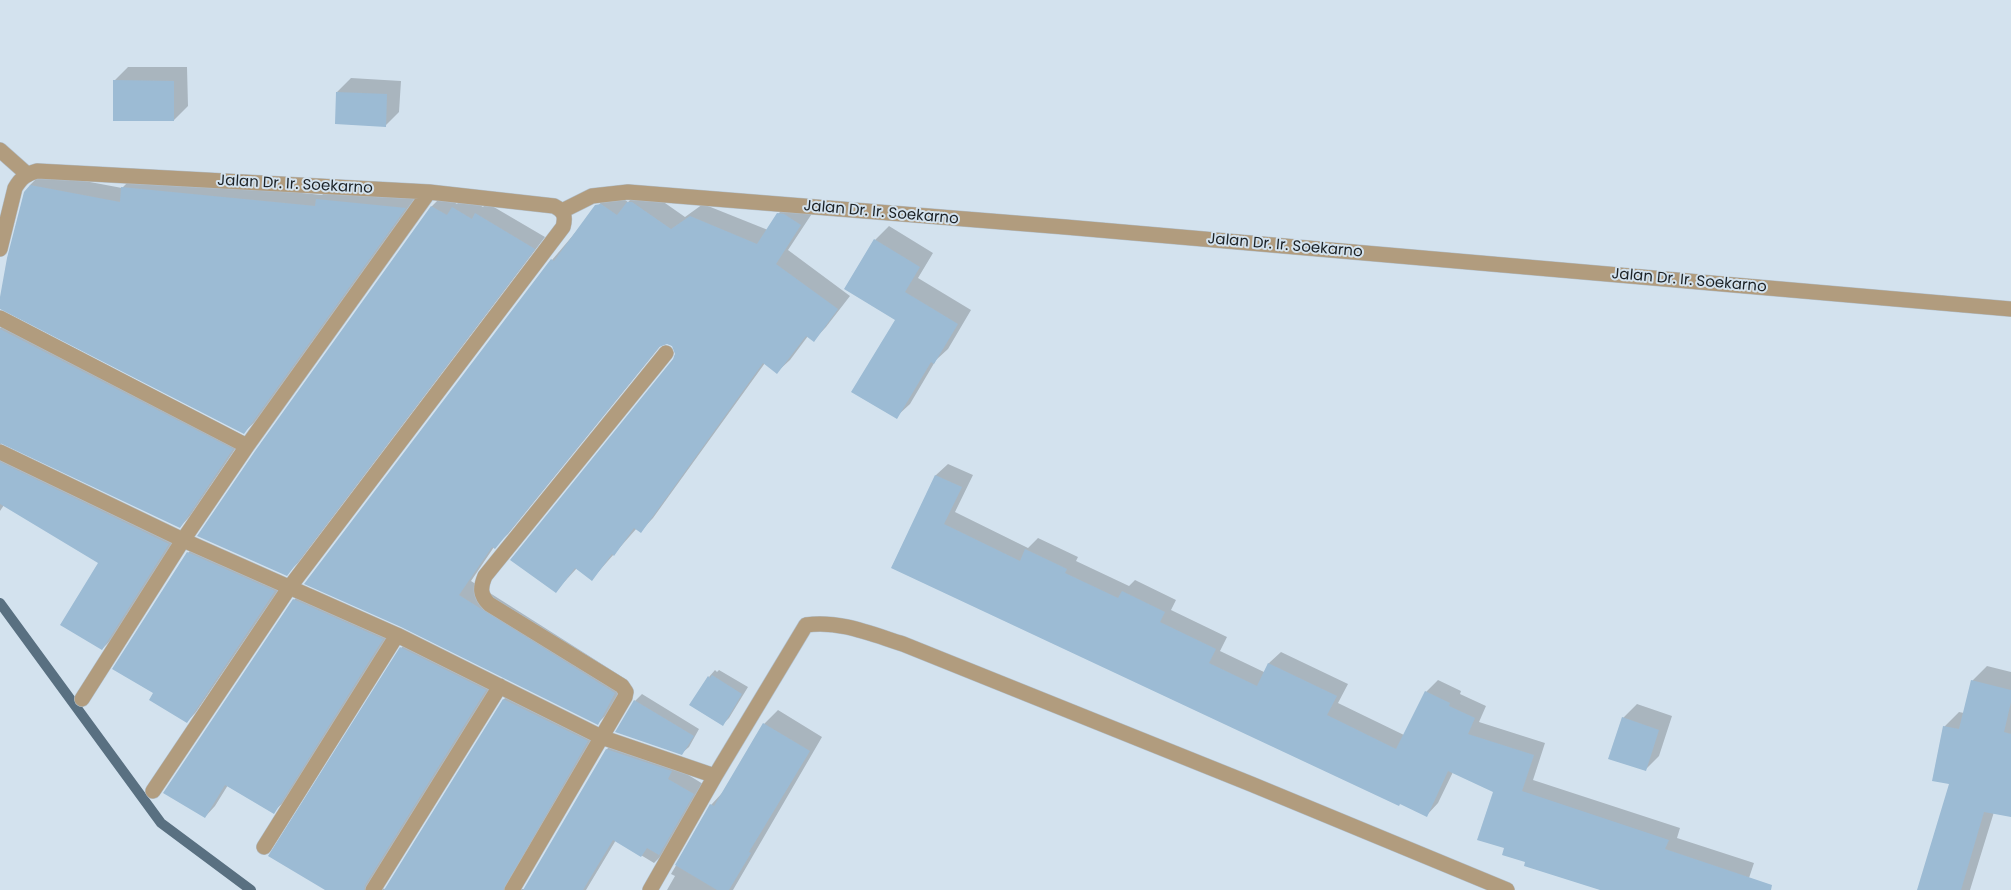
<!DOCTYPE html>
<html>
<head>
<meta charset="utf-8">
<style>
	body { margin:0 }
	canvas { display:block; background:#d3e2ee }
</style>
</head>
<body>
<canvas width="2011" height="890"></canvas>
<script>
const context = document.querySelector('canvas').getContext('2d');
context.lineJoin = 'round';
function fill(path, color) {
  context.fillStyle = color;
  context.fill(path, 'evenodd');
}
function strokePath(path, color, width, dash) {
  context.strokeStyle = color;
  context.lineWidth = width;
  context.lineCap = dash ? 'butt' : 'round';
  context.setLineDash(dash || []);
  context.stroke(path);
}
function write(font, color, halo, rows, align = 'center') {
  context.font = font + ' Poppins,sans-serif';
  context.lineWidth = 4;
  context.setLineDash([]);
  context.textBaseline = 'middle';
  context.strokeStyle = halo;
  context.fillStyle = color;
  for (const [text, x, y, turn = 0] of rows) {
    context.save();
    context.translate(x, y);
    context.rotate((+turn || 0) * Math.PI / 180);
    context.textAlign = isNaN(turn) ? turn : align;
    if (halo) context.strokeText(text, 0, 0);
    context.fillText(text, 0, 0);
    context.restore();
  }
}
fill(new Path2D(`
	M 128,67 L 187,67 L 188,106 L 174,120 L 114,81 Z
	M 351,78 L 401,81 L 399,112 L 385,126 L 337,92 Z
	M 42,173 L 122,188 L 134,176 L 322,195 L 329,188 L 416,197 L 256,421 L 244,432 L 0,308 L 30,185 Z
	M 641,189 L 645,189 L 685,217 L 703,204 L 768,230 L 778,214 L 791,201 L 813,212 L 788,250 L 850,296 L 826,327 L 814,340 L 808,336 L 790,360 L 777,372 L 765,363 L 653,518 L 641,531 L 637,528 L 592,579 L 577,568 L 556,591 L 674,359 L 676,349 L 667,342 L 662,344 L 508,534 L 494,547 L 471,581 L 627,680 L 610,711 L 598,723 L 402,625 L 552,260 L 609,193 L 614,192 L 628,202 Z
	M 443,195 L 457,204 L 464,196 L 483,207 L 487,203 L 545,237 L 298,563 L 286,574 L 256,452 L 432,206 Z
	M 889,226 L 933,253 L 918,278 L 971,310 L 948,349 L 936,360 L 910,404 L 896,417 L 896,319 L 875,240 Z
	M 10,318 L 242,439 L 190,516 L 180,527 L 0,442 L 0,328 Z
	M 0,442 L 6,450 L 179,533 L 112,639 L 102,649 L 100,562 L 4,505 L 0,511 Z
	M 948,464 L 973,475 L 955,512 L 1028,548 L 1038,538 L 1078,557 L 1076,561 L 1129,586 L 1135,580 L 1176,600 L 1171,610 L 1227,637 L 1220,651 L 1264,672 L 1269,663 L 1281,652 L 1348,684 L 1338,703 L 1404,735 L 1426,692 L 1438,680 L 1461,691 L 1460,694 L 1486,706 L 1479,722 L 1545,743 L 1533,780 L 1680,828 L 1677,838 L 1754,863 L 1745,890 L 1603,890 L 1526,862 L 1505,847 L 1494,791 L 1453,772 L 1438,803 L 1427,815 L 892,567 L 936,475 Z
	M 197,543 L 284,582 L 196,712 L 187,722 L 155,693 L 188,553 Z
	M 304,589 L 393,628 L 284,802 L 273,812 L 228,785 L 215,806 L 205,817 L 294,600 Z
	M 412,638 L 496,680 L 379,888 L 386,889 L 504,699 L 514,689 L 598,731 L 518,889 L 525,889 L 607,749 L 617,739 L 677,768 L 703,784 L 664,853 L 654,863 L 616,840 L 586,890 L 328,890 L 401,648 Z
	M 1987,666 L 2011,672 L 2011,816 L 1994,812 L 1970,890 L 1919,890 L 1951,783 L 1944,727 L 1959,712 L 1964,713 L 1972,681 Z
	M 715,670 L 717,672 L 719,670 L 748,687 L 729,718 L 723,724 L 709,677 Z
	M 642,694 L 699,729 L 689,747 L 682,753 L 635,701 Z
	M 1637,704 L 1672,716 L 1659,756 L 1645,770 L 1623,718 Z
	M 778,710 L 822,737 L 733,890 L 667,890 L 675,876 L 671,874 L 711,805 L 723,792 L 764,724 Z`), '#0003');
strokePath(new Path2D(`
	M 0,603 L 161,823 L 251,890`), '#597081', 10);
fill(new Path2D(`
	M 113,80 L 174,81 L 174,121 L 113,121 Z
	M 336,92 L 387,94 L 386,127 L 335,124 Z
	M 30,185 L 120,202 L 121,187 L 315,206 L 316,199 L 406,208 L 244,434 L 0,309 L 0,297 L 7,258 L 24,192 Z
	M 627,202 L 632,202 L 671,229 L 690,216 L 757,244 L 777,213 L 784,214 L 801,225 L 776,264 L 838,309 L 814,342 L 806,336 L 777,374 L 763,363 L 641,533 L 634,528 L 614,556 L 612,554 L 592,581 L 575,568 L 556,593 L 510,560 L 673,359 L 675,354 L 672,346 L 667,344 L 659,347 L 495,549 L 492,547 L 459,595 L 615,693 L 598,725 L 401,627 L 304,584 L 551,259 L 554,261 L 595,205 L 601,204 L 617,215 Z
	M 431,206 L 447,215 L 452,207 L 472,219 L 475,213 L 535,249 L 287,576 L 197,536 L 255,451 Z
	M 874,239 L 920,267 L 905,292 L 958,324 L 934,364 L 931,362 L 897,419 L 851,392 L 895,320 L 844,289 Z
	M 0,329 L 233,449 L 180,528 L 0,443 Z
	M 0,462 L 169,544 L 102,650 L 60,625 L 98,563 L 0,504 Z
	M 935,475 L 962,487 L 944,524 L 1020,561 L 1025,549 L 1067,569 L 1065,573 L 1118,598 L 1122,591 L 1165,612 L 1160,622 L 1216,649 L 1209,663 L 1257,686 L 1268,663 L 1337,696 L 1327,715 L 1396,749 L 1425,691 L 1450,703 L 1449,706 L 1475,718 L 1468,734 L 1534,755 L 1522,791 L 1669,840 L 1665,849 L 1772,885 L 1771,890 L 1600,890 L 1524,866 L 1525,862 L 1502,855 L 1504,848 L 1477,840 L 1493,792 L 1448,771 L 1427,817 L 1400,804 L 1399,806 L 891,568 Z
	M 187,552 L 275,591 L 187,723 L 149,700 L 153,693 L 112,669 Z
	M 293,599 L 383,639 L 274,814 L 225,785 L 205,818 L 163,793 Z
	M 400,647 L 486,690 L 365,885 L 364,890 L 325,890 L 268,856 Z
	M 712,675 L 742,694 L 723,726 L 689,705 L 708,676 L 710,678 Z
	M 1971,680 L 2011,690 L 2011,702 L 2004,732 L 2011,734 L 2011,817 L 1984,812 L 1961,890 L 1917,890 L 1949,784 L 1932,781 L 1943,726 L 1959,729 Z
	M 503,699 L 588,741 L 503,890 L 384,890 Z
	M 634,700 L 694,736 L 682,755 L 615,732 Z
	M 1622,717 L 1659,730 L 1646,771 L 1608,759 Z
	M 763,723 L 810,751 L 749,852 L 751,853 L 729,890 L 717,890 L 675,865 L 710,804 L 714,806 Z
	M 606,749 L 672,771 L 668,779 L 694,794 L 659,855 L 647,848 L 641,857 L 613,840 L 583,890 L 523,890 Z`), '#9cbbd4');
const minor = new Path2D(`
	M 0,150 L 27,174
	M 562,211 L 592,196 L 628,192 L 1065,227 L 2011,309
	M 0,249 L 15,188 C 21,178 26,174 37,171 L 429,192 L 554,206 C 564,211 566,216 563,227 L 289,588 L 153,791
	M 0,318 L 247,446
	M 0,452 L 183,540 L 397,635 L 601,737 L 715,776
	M 82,699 L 183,540 L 247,446 L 429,192
	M 264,847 L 397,635
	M 373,890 L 500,686
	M 512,890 L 625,697 L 626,692 L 622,686 L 489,604 C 480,595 480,588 485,576 L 666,353
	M 650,890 L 715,776 L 806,625 C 839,620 871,634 903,644 L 1251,784 L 1507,890`);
strokePath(minor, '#b2bfca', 16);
strokePath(minor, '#b19c7e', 15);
write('15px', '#1b2125', '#d3e2ee', [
	["Jalan Dr. Ir. Soekarno",295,185,3],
	["Jalan Dr. Ir. Soekarno",881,213,5],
	["Jalan Dr. Ir. Soekarno",1285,246,5],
	["Jalan Dr. Ir. Soekarno",1689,281,5]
]);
</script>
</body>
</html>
